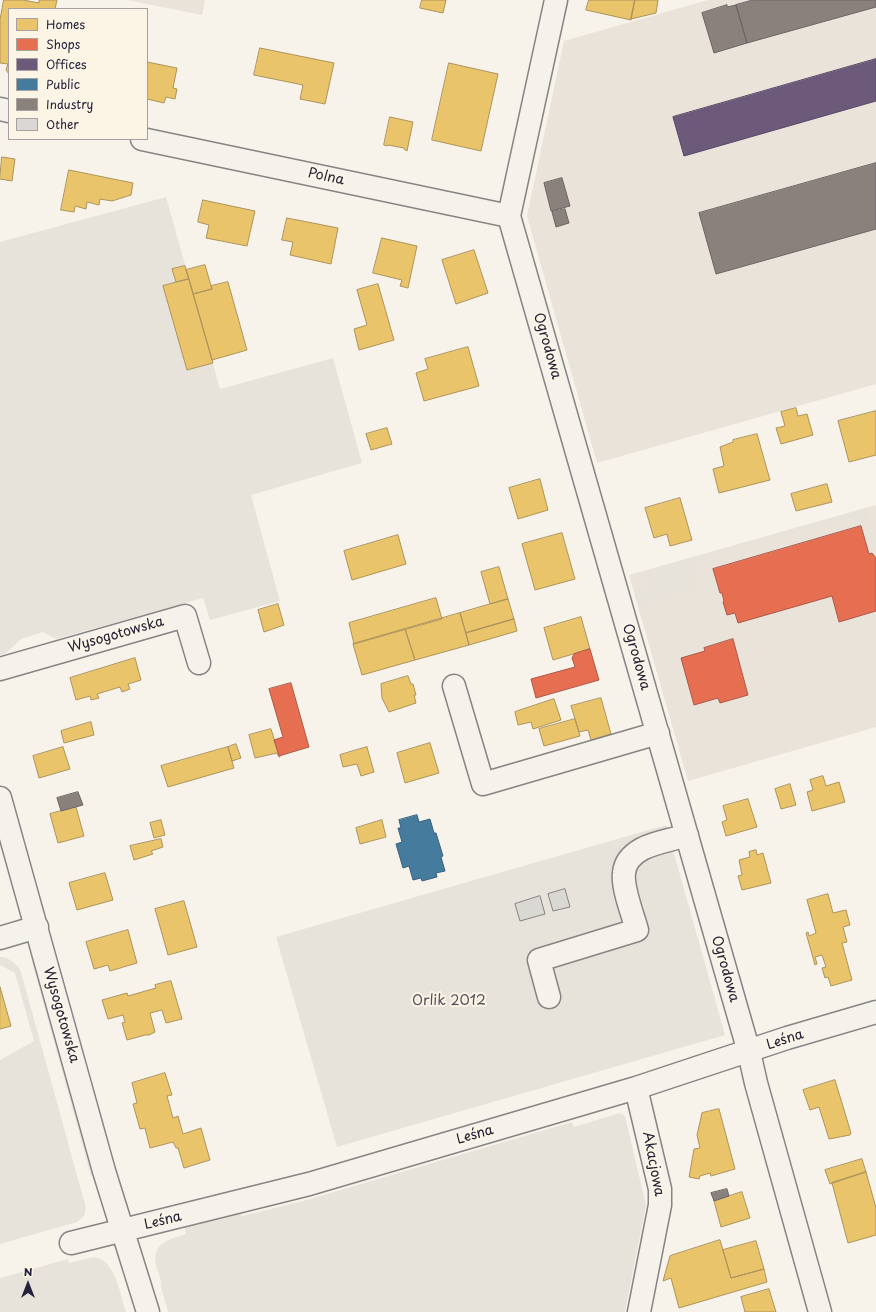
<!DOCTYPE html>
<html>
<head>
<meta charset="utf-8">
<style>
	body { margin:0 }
	#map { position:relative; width:876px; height:1312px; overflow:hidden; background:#f7f3ea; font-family:"Playpen Sans",sans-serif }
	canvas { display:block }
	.legend { position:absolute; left:8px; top:8px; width:140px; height:132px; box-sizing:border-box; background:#fcf5e5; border:1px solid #a5a1a1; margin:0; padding:5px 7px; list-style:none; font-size:12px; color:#22223b }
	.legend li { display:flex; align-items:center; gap:8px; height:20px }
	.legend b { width:20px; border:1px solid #a5a1a1 }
	.north { position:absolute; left:8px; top:1264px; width:40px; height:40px; -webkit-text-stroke:3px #fcf5e5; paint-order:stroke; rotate:0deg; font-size:11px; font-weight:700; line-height:16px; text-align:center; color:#22223b }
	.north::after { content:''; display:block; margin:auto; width:14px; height:18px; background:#22223b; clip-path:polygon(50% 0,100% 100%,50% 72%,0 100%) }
</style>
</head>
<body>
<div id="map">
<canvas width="876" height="1312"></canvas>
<ul class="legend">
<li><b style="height:11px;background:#e9c46a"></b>Homes</li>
<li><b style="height:11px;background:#e76f51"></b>Shops</li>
<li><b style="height:11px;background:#6d597a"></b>Offices</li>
<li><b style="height:11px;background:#457b9d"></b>Public</li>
<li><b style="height:11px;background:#8a817c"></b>Industry</li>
<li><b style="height:11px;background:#dad8d2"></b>Other</li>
</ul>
<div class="north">N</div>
</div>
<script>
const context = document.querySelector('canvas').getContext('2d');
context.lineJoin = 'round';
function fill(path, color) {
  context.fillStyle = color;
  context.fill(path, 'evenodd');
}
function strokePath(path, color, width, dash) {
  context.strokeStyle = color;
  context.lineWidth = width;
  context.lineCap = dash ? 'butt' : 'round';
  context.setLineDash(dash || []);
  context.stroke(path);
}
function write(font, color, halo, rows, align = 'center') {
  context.font = font + ' "Playpen Sans",sans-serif';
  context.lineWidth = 4;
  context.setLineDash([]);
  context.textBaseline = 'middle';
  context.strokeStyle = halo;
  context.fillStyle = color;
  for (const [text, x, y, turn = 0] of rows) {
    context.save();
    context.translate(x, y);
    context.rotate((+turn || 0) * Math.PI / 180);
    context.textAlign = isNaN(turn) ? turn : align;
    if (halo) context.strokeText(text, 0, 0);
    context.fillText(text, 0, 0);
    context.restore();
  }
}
fill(new Path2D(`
	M 127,0 L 205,0 L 202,15 Z
	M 708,0 L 876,0 L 876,384 L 597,463 L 527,216 L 564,41 Z
	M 876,505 L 876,727 L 688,781 L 629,575 Z`), '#e9e3d9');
fill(new Path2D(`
	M 166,197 L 220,389 L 333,358 L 362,463 L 251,495 L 280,601 L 210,620 L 203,598 L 56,639 L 43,632 L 21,639 L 6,653 L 0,655 L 0,242 Z
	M 866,508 L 870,519 L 855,523 L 852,517 L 780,538 L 779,535 L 704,558 C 693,565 694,577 693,589 L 645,603 L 641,618 L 635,595 L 641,590 L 650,587 L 646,571 Z
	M 666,825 L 725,1035 L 337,1147 L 276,937 Z
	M 0,957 C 10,957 17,964 21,972 L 86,1208 L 84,1216 L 77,1222 L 0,1244 L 0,1060 L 34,1041 L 15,973 L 0,965 Z
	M 31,958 L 35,963 L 94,1175 L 91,1176 Z
	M 620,1113 L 625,1116 L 646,1205 L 625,1312 L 168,1312 L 161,1287 C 162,1281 159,1275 157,1269 C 150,1244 166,1240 186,1234 L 184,1225 L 240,1212 L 242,1216 L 303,1201 L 572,1122 L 574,1127 Z
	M 94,1257 C 116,1260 120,1295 126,1312 L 0,1312 L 0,1278 L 68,1259 L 69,1263 Z`), '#e8e3da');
const homes = new Path2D(`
	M 4,0 L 23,0 L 39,3 L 39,0 L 57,0 L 55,9 L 9,9 L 9,74 L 6,70 L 8,64 L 0,63 L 0,20 Z
	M 422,0 L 446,0 L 443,13 L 420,8 Z
	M 589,0 L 635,0 L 631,20 L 586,10 Z
	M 635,0 L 658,0 L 656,13 L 631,19 Z
	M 260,48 L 334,63 L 325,104 L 300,99 L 303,85 L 254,75 Z
	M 147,62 L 177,68 L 173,88 L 177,89 L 175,99 L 166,97 L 164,103 L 147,99 Z
	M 449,63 L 498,74 L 481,151 L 432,140 Z
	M 390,117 L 413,122 L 407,151 L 404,149 L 404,148 L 388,145 L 387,146 L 384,145 Z
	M 2,157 L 15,159 L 12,181 L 0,179 Z
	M 69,170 L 133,183 L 131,195 L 112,201 L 100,199 L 99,205 L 87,202 L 86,209 L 75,206 L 74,212 L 61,210 Z
	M 203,200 L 255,211 L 247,246 L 206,238 L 209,225 L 198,222 Z
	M 287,218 L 338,228 L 331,264 L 290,255 L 293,242 L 282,240 Z
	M 382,238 L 417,246 L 408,288 L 400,286 L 402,280 L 373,273 Z
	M 474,250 L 488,293 L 456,304 L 442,260 Z
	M 205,265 L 212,289 L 193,294 L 186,270 Z
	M 185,266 L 189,279 L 176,282 L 172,269 Z
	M 189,279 L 213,363 L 187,370 L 163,286 Z
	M 228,282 L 247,350 L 212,360 L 193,294 L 212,289 L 211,286 Z
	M 378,284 L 394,340 L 359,350 L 354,329 L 367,325 L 357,290 Z
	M 468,347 L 479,386 L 424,401 L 416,373 L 428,369 L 425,359 Z
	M 796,408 L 798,416 L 807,414 L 813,435 L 781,444 L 776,428 L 785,426 L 781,412 Z
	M 876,411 L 876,455 L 849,462 L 838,421 Z
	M 387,428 L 392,444 L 371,450 L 366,434 Z
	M 757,434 L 770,480 L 719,493 L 713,469 L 724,466 L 720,447 L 733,442 L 733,440 Z
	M 540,479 L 548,510 L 518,519 L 509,488 Z
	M 827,484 L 832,502 L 796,511 L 791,494 Z
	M 680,498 L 692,540 L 670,546 L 667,534 L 654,538 L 645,508 Z
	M 562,533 L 575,579 L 535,590 L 522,544 Z
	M 398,535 L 406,564 L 352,580 L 344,551 Z
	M 499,567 L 508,599 L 490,604 L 481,572 Z
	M 436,598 L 442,619 L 354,644 L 349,623 Z
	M 508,599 L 514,619 L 466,633 L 460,613 Z
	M 278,604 L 284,625 L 264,632 L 258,610 Z
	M 460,613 L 469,645 L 415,660 L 405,629 Z
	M 581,617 L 590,649 L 553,660 L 544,628 Z
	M 514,619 L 517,631 L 469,645 L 466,633 Z
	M 405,629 L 415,660 L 362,675 L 353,644 Z
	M 135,658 L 141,680 L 128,684 L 130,689 L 122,692 L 120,687 L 97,694 L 99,698 L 91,700 L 90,696 L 76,700 L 70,678 Z
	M 408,676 L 411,684 L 413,684 L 416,695 L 414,695 L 416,703 L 389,712 L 382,698 L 381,684 Z
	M 601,698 L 611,734 L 591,740 L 588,730 L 579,732 L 571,706 Z
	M 554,699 L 561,720 L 533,729 L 531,722 L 518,725 L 515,712 Z
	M 575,719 L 580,736 L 544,746 L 539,729 Z
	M 91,722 L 94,735 L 64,743 L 61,731 Z
	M 271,729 L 280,757 L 279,757 L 277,753 L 255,758 L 249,735 Z
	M 430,743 L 439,773 L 405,783 L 397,753 Z
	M 236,744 L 241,758 L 232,761 L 228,747 Z
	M 63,747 L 70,769 L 39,778 L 33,756 Z
	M 228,747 L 234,768 L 168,787 L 161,766 Z
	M 367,747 L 374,772 L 361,776 L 357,764 L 343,767 L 340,755 Z
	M 823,776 L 826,786 L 839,782 L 845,802 L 812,811 L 807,792 L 813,790 L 810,780 Z
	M 790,784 L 796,805 L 781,809 L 775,789 Z
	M 748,799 L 757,827 L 726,836 L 722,822 L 727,820 L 723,806 Z
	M 76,807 L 84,836 L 58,843 L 50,814 Z
	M 161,820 L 165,835 L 154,838 L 150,823 Z
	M 382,820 L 386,837 L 360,844 L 356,828 Z
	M 161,839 L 163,847 L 151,851 L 153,854 L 134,860 L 130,846 Z
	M 756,850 L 757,855 L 763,853 L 771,883 L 742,890 L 738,876 L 742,875 L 739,860 L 750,857 L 749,852 Z
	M 105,873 L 113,900 L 77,910 L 69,883 Z
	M 828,894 L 833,913 L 846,910 L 850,925 L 843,927 L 847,942 L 842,943 L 852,980 L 831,986 L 828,977 L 825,978 L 822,968 L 826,967 L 822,955 L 815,957 L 817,964 L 815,965 L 806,933 L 808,932 L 809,936 L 816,933 L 807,900 Z
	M 184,901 L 197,947 L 168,955 L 155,909 Z
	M 128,930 L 137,963 L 110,971 L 108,965 L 94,969 L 86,942 Z
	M 171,981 L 182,1019 L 166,1023 L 162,1010 L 150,1013 L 155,1032 L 149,1035 L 145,1035 L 127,1040 L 122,1023 L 125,1022 L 123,1015 L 108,1019 L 102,1000 L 127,993 L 128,996 L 156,988 L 155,985 Z
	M 0,987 L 11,1026 L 0,1029 Z
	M 165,1073 L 172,1095 L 167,1096 L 173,1118 L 178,1116 L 183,1134 L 201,1128 L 210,1160 L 184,1168 L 178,1148 L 176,1148 L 173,1142 L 150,1148 L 145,1128 L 140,1129 L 133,1104 L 137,1103 L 132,1083 Z
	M 835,1080 L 851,1133 L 850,1135 L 829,1139 L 819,1107 L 810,1110 L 803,1090 Z
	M 719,1109 L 735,1169 L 711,1176 L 710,1173 L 700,1176 L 699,1179 L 689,1177 L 694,1149 L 700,1148 L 697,1135 L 702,1113 Z
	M 862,1159 L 866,1172 L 830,1184 L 825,1170 Z
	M 866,1172 L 876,1208 L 876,1235 L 848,1243 L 832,1183 Z
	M 742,1192 L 750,1218 L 721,1227 L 714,1201 Z
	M 720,1240 L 731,1278 L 764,1269 L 767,1282 L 679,1308 L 671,1278 L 663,1281 L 670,1256 Z
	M 756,1241 L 764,1269 L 731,1278 L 723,1250 Z
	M 769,1289 L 776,1312 L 745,1312 L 741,1297 Z`);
fill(homes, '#e9c46a');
strokePath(homes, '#ad935c', 1);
const shops = new Path2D(`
	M 861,526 L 869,554 L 872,553 L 876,558 L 876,611 L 839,622 L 832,596 L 738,623 L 735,613 L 727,615 L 723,602 L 724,601 L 722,593 L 720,593 L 713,569 Z
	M 733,639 L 748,695 L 720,703 L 718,698 L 694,705 L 681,658 L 705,651 L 704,648 Z
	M 590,649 L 599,680 L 536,698 L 531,679 L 575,667 L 572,658 L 574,654 Z
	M 291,683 L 309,747 L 279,756 L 274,740 L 283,737 L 269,689 Z`);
fill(shops, '#e76f51');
strokePath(shops, '#ac584a', 1);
const offices = new Path2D(`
	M 876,59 L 876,101 L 684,156 L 673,117 Z`);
fill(offices, '#6d597a');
strokePath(offices, '#564867', 1);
const public = new Path2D(`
	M 417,815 L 419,822 L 430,819 L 434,833 L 436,833 L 443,856 L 441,857 L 445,871 L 436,873 L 437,877 L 422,881 L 421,878 L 413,880 L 409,866 L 403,868 L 396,844 L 402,842 L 398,828 L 401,828 L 399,820 Z`);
fill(public, '#457b9d');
strokePath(public, '#3a6080', 1);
const industry = new Path2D(`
	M 753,0 L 876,0 L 876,7 L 747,43 L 736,5 Z
	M 727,5 L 727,7 L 736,5 L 747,43 L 714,53 L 702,13 Z
	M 876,163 L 876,229 L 716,274 L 699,213 Z
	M 562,178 L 570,206 L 551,211 L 544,183 Z
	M 565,209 L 569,223 L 556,227 L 552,212 Z
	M 78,792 L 83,805 L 61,811 L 57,798 Z
	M 727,1189 L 729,1196 L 714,1201 L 711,1193 Z`);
fill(industry, '#8a817c');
strokePath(industry, '#6b6468', 1);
const building = new Path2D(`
	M 565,889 L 570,907 L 553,911 L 548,894 Z
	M 540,896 L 545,914 L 520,921 L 515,904 Z`);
fill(building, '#dad8d2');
strokePath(building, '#868485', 1);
const minor = new Path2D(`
	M 556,0 L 509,216 L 749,1052 L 756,1083 L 820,1312
	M 0,109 L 9,111
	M 142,139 L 509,216
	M 0,669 L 185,616 L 199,663
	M 454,686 L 483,784 L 658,733
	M 0,798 L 104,1171 L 148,1312
	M 0,938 L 37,927
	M 549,997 L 539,960 L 637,930 C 633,915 622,888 624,873 C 625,862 633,854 642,849 C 656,842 672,840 687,835
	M 636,1088 L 660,1189 L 660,1205 L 639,1312
	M 71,1243 L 309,1184 L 636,1088 L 787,1038 L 876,1012`);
strokePath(minor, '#868485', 25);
strokePath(minor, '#f5f2ec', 22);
write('14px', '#22223b', '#fcf5e5', [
	["Polna",326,177,12],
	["Ogrodowa",547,346,74],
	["Wysogotowska",116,635,-16],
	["Ogrodowa",636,657,74],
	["Ogrodowa",725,969,74],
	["Wysogotowska",61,1015,74],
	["Leśna",785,1040,-18],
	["Leśna",475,1135,-16],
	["Akacjowa",653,1164,79],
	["Leśna",163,1221,-14]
]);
write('14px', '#504f5f', '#fcf5e5', [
	["Orlik 2012",449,1001]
]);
</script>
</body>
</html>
